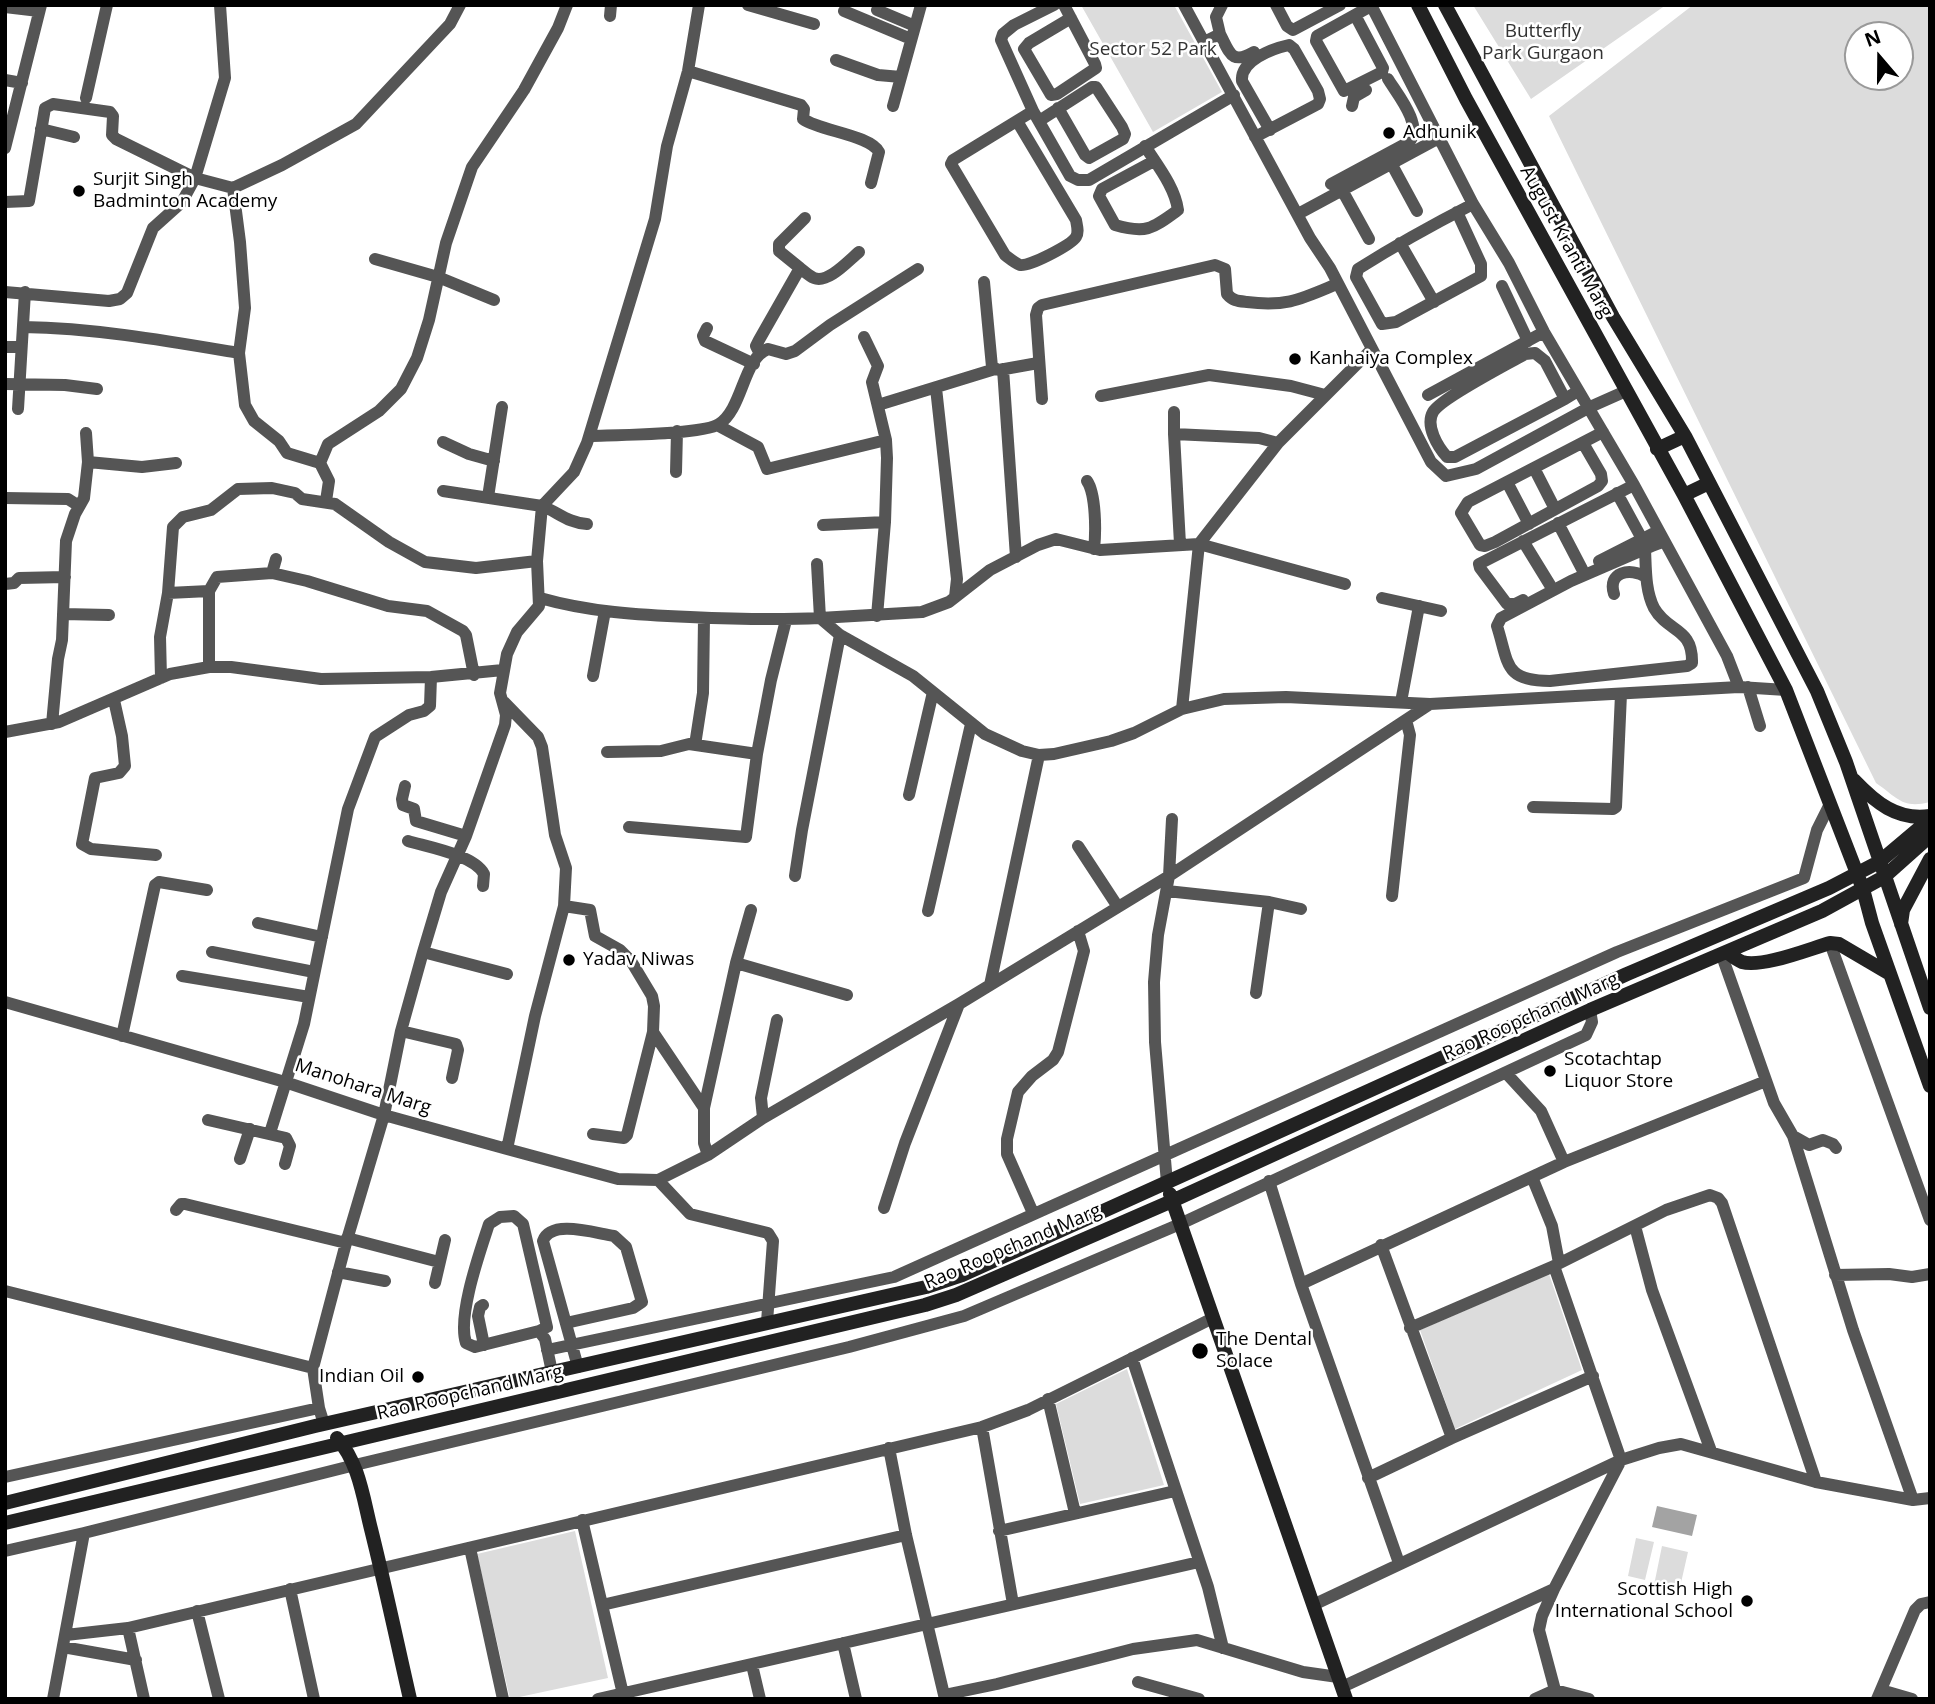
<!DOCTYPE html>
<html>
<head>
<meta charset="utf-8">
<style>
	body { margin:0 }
	#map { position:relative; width:1935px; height:1704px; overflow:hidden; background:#fff; font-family:"Open Sans",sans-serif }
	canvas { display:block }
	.frame { position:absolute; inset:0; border:7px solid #000; pointer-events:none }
	.north { position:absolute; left:1844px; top:21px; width:70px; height:70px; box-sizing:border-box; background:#fff; border:2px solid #999; border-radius:50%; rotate:340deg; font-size:19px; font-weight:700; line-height:28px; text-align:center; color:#000 }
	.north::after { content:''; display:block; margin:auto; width:24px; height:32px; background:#000; clip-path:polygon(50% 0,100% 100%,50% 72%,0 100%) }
</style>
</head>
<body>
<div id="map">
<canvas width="1935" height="1704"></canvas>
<div class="frame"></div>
<div class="north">N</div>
</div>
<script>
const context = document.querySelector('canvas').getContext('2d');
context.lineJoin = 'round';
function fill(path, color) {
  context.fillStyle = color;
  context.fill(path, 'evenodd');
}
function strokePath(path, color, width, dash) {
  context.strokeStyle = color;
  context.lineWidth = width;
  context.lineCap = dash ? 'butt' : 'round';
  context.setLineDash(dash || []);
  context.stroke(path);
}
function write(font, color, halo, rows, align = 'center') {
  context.font = font + ' "Open Sans",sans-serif';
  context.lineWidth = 5;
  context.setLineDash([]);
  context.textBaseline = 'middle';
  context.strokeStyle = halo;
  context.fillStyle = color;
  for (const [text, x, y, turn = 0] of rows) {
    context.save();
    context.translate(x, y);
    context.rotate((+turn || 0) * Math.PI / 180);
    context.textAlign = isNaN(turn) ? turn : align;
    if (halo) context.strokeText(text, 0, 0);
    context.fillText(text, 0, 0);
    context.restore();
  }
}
fill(new Path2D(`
	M 1081,5 L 1174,5 L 1222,92 L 1153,132 Z
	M 1473,5 L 1666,5 L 1531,99 Z
	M 1693,5 L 1930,5 L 1930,802 C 1902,809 1898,798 1876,783 L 1549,116 ZM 1858,35 L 1900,35 L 1900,77 L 1858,77 Z
	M 1549,1274 L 1582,1370 L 1455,1429 L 1420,1330 Z
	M 1127,1369 L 1164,1485 L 1080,1504 L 1056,1404 Z
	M 575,1531 L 608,1678 L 510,1699 L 477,1554 Z
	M 1636,1538 L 1654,1542 L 1645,1580 L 1628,1576 Z
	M 1662,1546 L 1688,1552 L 1678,1596 L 1653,1590 Z`), '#dcdcdc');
fill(new Path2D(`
	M 1657,1506 L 1697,1515 L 1692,1536 L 1652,1527 Z`), '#a3a3a3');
strokePath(new Path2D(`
	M 748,5 L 814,24
	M 1054,5 L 1014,25 L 1003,34 L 1001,40 L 1033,111 L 1070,176 L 1078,180 L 1089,180 L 1234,95
	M 1064,5 L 1095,64 L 1096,68 L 1057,94 L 1051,95 L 1024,49 L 1029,43 L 1071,18
	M 1184,5 L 1310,238 L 1330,268 L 1431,462 L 1446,476 L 1476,469 L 1590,407 L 1626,391
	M 1276,5 L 1287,26 L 1293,30 L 1340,5
	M 1371,5 L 1473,204 L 1509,263 L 1544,332 L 1634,485 L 1727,656 L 1739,687
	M 5,7 L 39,11
	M 877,10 L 915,26
	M 844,11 L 911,39
	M 1355,15 L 1383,68 L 1382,72 L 1344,91 L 1316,41 L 1317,36 L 1371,6
	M 610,16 L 611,5
	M 1220,34 L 1216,17 L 1222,5
	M 1204,42 L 1220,34 C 1230,53 1231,65 1254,52
	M 836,60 L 878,75 L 901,77
	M 688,71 L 801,105 L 804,109 L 803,119 C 820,131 870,135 879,152 L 871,183
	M 5,80 L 22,83
	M 86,98 L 107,5
	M 893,106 L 921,5
	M 1352,106 L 1354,97 L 1366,90
	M 1017,121 L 1076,220 C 1077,226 1079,232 1076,237 C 1071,245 1029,267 1020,265 C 1015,263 1009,258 1005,255 L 951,164 L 953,160 L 1033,111
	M 1039,121 L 1092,87 L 1096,87 L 1122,127 L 1125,134 L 1123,139 L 1089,158 L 1085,155 L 1058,108
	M 41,129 L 74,137
	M 1255,137 L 1318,104 L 1320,99 L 1318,91 L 1294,49 L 1289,45 C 1271,49 1240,61 1242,81 L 1270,130
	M 1145,146 C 1157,165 1175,187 1178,210 C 1152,229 1146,234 1115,225 L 1099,196 L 1102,189 L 1154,161
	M 5,148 L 41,5
	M 1391,163 L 1417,211
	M 1331,184 L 1409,142 C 1424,126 1397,94 1388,79
	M 233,188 L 240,242 L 245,308 L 239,353 L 245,405 L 254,421 L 279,441 L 287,453 L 320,463
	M 1342,190 L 1369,239
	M 5,202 L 29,201 L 44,114 L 45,108 L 53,104 L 110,112 L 113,116 L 112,135 L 116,139 L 195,178 L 233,188 L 282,165 L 356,124 L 450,24 L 460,5
	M 1457,212 L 1481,264 L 1481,276 L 1396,322 L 1382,324 L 1356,277 L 1358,269 C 1396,245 1434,224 1473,204
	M 1298,214 L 1439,138
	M 1400,243 L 1434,302
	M 375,259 L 438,277 L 494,300
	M 800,268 C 804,271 809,276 814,278 C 828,284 849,260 859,252
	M 984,282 L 992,367 L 999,370 L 1038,363
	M 1502,286 L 1528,341
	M 5,292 L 109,301 L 120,299 L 127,293 L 153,228 L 182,202 L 195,178 L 225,78 L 220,5
	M 23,327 C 95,328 168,341 239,353
	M 707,328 L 703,336 L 705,341 L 754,364
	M 864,337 L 878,366 L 872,382 L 886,440 L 887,458 L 885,522 L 877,616
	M 5,347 L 21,347
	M 760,354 L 756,346 L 759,340 L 800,268 L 779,251 L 779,244 L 805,218
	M 1003,369 L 1016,557
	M 5,384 L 65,385 L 97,389
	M 936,388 L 957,579 L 955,597
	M 1428,395 L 1544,332
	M 1101,396 L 1209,375 L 1291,386 L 1325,395
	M 1042,399 L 1036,315 L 1038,308 L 1042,305 L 1215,265 L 1225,269 L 1227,294 C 1233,301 1238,301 1247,302 C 1287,307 1301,299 1337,284
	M 1565,399 L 1545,361 L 1535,353 L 1525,354 C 1508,364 1441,398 1433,412 C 1425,426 1438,447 1447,457 L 1455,457 L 1565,399 L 1578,391
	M 878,405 L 995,369
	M 18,409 L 25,292
	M 717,425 L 758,447 L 767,469 L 886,440
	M 1174,434 L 1174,412
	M 590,436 C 614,435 702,435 719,424 C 743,409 743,358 768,349 L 786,354 L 795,351 L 830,325 L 918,269
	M 443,442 L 469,454 L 494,461
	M 1583,443 L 1601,474 L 1602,481 L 1598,486 L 1495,542 L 1485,546 L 1480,545 L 1461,513 L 1468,502 L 1603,432
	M 88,462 L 142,467 L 176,463
	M 1534,468 L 1555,509
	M 676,472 L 677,431
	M 1087,481 C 1096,494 1096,532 1094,549
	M 1507,482 L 1529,524
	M 443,491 L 542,506 C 558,512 568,523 587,524
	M 1617,493 L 1642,539
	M 488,497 L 502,407
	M 5,498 L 68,499 L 79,506
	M 326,501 L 329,481 L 320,463 L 328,444 L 379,411 L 401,389 L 417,358 L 429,320 L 446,243 L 472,167 L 524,90 L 558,28 L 567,5
	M 1558,523 L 1582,569
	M 823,525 L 885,522
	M 1523,541 L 1550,585
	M 1180,544 L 1174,434 L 1259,438 L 1278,443
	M 1645,549 C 1646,568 1645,590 1654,608 C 1668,633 1693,627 1692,663 L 1687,666 L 1550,681 C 1504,681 1509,664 1497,626 L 1501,618 L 1571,581 L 1645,549 C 1651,546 1657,544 1663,542
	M 1599,561 L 1658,531
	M 817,564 L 820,618 L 922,612 L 949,602 L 990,570 L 1038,545 L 1056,539 L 1100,550 L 1199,544 L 1345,584
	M 272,573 L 276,559
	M 5,584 L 14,583 L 19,578 L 65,577
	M 168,593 L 209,591
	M 1614,594 C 1607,572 1630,567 1646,577
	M 540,598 C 589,612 639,615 690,617 C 733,619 776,620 820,618 L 840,635 L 913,676 L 985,734 L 1022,751 L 1039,755 L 1054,754 L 1111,741 L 1134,733 L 1182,709 L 1224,699 L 1286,697 L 1430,704 L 1739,687 L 1786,690
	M 1382,598 L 1441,611
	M 1523,600 L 1515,604 L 1507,604 L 1480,568 L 1479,564 L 1634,485
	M 63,614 L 109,615
	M 209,667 L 209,591 L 217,577 L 272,573 L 307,581 L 388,606 L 427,611 L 463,631 L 466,635 L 474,675
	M 593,676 L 605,611
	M 161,678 L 160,637 L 168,593 L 173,527 L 183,517 L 211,510 L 238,489 L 272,488 L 295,493 L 302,499 L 335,504 L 389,542 L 425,562 L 476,568 L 537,561
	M 1748,687 L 1760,726
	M 114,700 L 122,736 L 125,766 L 119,773 L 95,778 L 82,844 L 91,849 L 156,855
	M 504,702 L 538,737 L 542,747 L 555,835 L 566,868 L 564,906 L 590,910 L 595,936 L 620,950 L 631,961 L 652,996 L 654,1006 L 653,1032 L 627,1135 L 624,1138 L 593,1134
	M 1401,702 L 1419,606
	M 1182,709 L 1199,544 L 1278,443 L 1371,350
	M 52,724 L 58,659 L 62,640 L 66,541 L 75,514 L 84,498 L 88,462 L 86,433
	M 5,732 L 59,722 L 170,674 L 209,667 L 231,667 L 321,679 L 431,677 L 503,670
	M 695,745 L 703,693 L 704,618
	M 607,752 L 661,751 L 689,744 L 757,754
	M 405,786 L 402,799 L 403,805 L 414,809 L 416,821 L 466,836
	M 909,795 L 933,692
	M 1533,807 L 1613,809 L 1616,807 L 1621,694
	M 629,827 L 746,837 L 757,754 L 771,680 L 786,620
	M 408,841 C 428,847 474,855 484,874 L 483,886
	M 1078,846 L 1118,907
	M 795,876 L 802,830 L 840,635
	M 1167,891 L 1269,902 L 1301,909
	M 1392,896 L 1410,735 L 1406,720
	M 928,911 L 971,724
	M 258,923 L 322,937
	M 1830,943 L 1930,1220
	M 212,952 L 314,972
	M 423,952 L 507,974
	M 1722,956 L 1774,1103 L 1793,1136 L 1809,1145 L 1823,1140 L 1833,1144 L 1836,1148
	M 736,963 L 847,995
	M 182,976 L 309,997
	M 990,985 L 1039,755
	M 1256,993 L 1269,902
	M 5,1002 L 285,1082 L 384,1115 L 507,1149 L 618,1179 L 658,1180 L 708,1155 L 763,1118 L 959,1004 L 1169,876 L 1430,704
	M 401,1031 L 456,1044 L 458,1050 L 452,1078
	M 653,1032 L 704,1108 L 704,1143 L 708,1155
	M 122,1036 L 155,885 L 159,882 L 207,890
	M 1506,1073 L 1541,1111 L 1564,1162
	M 704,1108 L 736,963 L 751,910
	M 763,1118 L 761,1098 L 777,1020
	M 208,1120 L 286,1138 L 290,1146 L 285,1164
	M 270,1133 L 304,1024 L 348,809 L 375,737 L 409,715 L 424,711 L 430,706 L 431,677
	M 1793,1136 L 1853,1330 L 1913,1500
	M 507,1149 L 535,1016 L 564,906
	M 240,1159 L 250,1129
	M 1532,1177 L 1552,1226 L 1559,1263
	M 658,1180 L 690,1214 L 768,1233 L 773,1241 L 767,1322
	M 1269,1181 L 1301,1284 L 1399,1563
	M 1167,1183 L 1155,1042 L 1154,982 L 1158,935 L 1169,876 L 1172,819
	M 884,1208 L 905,1143 L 959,1004
	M 176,1210 L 181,1204 L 185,1204 L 346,1243
	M 1033,1213 L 1007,1154 L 1007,1139 L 1018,1092 L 1032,1076 L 1053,1060 L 1058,1052 L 1084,951 L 1078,931
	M 1635,1226 L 1652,1290 L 1711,1451
	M 347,1238 L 439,1262
	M 1381,1245 L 1452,1438
	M 1554,1266 L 1621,1460 L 1554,1589 L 1542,1616 L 1539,1630 L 1555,1690 L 1554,1699
	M 338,1272 L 385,1281
	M 1835,1275 L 1889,1274 L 1912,1277 L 1930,1274
	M 435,1283 L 445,1240
	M 1301,1284 L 1564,1162 L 1766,1081
	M 5,1291 L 313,1368
	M 483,1305 L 480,1307 L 478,1316 L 484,1345
	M 566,1323 L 633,1308 L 642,1302 L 626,1247 L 614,1236 C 594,1233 551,1219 543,1241 L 578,1367
	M 1410,1328 L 1554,1266 L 1666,1210 L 1710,1195 L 1718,1198 L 1722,1203 L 1816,1482
	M 539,1331 L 547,1327 L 523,1224 L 514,1216 L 500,1217 L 489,1224 C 480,1252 457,1316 466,1343 L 475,1347 L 539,1331 L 545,1339 L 552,1372
	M 547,1350 L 894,1277 L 1617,952 L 1804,878 L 1817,830 L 1830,804
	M 1132,1358 L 1208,1587 L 1223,1648
	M 1048,1399 L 1075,1513
	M 324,1424 L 319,1408 L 313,1368 L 346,1243 L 384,1115 L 401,1031 L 423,952 L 441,892 L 466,836 L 505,725 L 506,715 L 500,693 L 507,654 L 517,632 L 539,606 L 537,561 L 542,506 L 574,472 L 587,443 L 655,219 L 667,146 L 688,71 L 699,5
	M 982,1427 L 1013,1604
	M 889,1448 L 906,1535 L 945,1699
	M 5,1477 L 319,1408
	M 1368,1478 L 1452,1438 L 1593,1376
	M 582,1520 L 623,1694
	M 999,1531 L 1175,1491
	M 470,1548 L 503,1699
	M 5,1551 L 84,1533
	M 290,1589 L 314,1699
	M 602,1605 L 906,1535
	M 1313,1605 L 1621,1460 L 1659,1448 L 1681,1444 L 1816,1482 L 1913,1500 L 1930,1498
	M 197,1611 L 219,1699
	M 128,1628 L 144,1699
	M 66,1635 L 128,1628 L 982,1427 L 1028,1410 L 1213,1318
	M 843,1643 L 856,1699
	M 63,1647 L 136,1660
	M 752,1665 L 760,1699
	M 1138,1682 L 1199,1699
	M 1342,1687 L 1554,1589
	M 1881,1690 L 1912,1699
	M 944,1695 L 997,1684 L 1133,1649 L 1197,1640 L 1303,1672 L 1338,1677
	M 53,1699 L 84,1533 L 355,1465 L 849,1347 L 964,1316 L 1180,1224 L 1586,1035 L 1592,1022 L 1590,1010
	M 598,1699 L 1199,1562
	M 1535,1699 L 1555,1690 L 1589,1699
	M 1877,1699 L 1915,1610 L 1921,1604 L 1930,1602`), '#555', 12);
strokePath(new Path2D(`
	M 1418,5 L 1466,99 L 1684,495 L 1786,690 L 1863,889 L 1872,923 L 1930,1086
	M 1445,5 L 1613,317 L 1685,436 L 1817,691 L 1846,762 L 1930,1008
	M 1657,449 L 1685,436
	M 1684,495 L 1709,483
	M 1854,780 C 1875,802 1897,821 1930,816
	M 1901,924 L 1903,910 L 1930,859
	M 1728,953 C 1732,956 1737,960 1742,962 C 1762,968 1809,949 1830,943 L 1839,944 L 1890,974
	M 1170,1194 L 1346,1699
	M 337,1438 C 359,1463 363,1497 371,1529 C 385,1585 397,1642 410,1699
	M 5,1503 L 315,1426 L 926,1287 L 962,1275 L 1627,974 L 1829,888 L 1879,862 L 1930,819
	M 5,1523 L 925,1305 L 956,1295 L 1172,1201 L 1590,1010 L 1822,911 L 1884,877 L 1930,836`), '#222', 14);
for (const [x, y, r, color] of [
	[1389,133,7,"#000"],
	[79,191,7,"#000"],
	[1295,359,7,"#000"],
	[569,960,7,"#000"],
	[1550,1071,7,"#000"],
	[1200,1351,9,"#000"],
	[418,1377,7,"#000"],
	[1747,1601,7,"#000"]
]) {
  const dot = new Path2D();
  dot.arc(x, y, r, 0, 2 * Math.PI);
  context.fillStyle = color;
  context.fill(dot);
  strokePath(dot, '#fff', 2.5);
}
write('19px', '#333', '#fff', [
	["Butterfly",1543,32],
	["Park Gurgaon",1543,54],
	["Sector 52 Park",1153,50]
]);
write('19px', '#000', '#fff', [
	["Adhunik",1403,133],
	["Surjit Singh",93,180],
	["Badminton Academy",93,202],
	["Kanhaiya Complex",1309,359],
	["Yadav Niwas",583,960],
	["Scotachtap",1564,1060],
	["Liquor Store",1564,1082],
	["The Dental",1216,1340],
	["Solace",1216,1362],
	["Indian Oil",404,1377,"right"],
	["Scottish High",1733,1590,"right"],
	["International School",1733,1612,"right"]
], 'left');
write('19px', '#000', '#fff', [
	["August Kranti Marg",1566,242,61],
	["Rao Roopchand Marg",1531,1017,-24],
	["Manohara Marg",363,1087,18],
	["Rao Roopchand Marg",1013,1247,-23],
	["Rao Roopchand Marg",470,1393,-13]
]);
</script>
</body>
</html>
